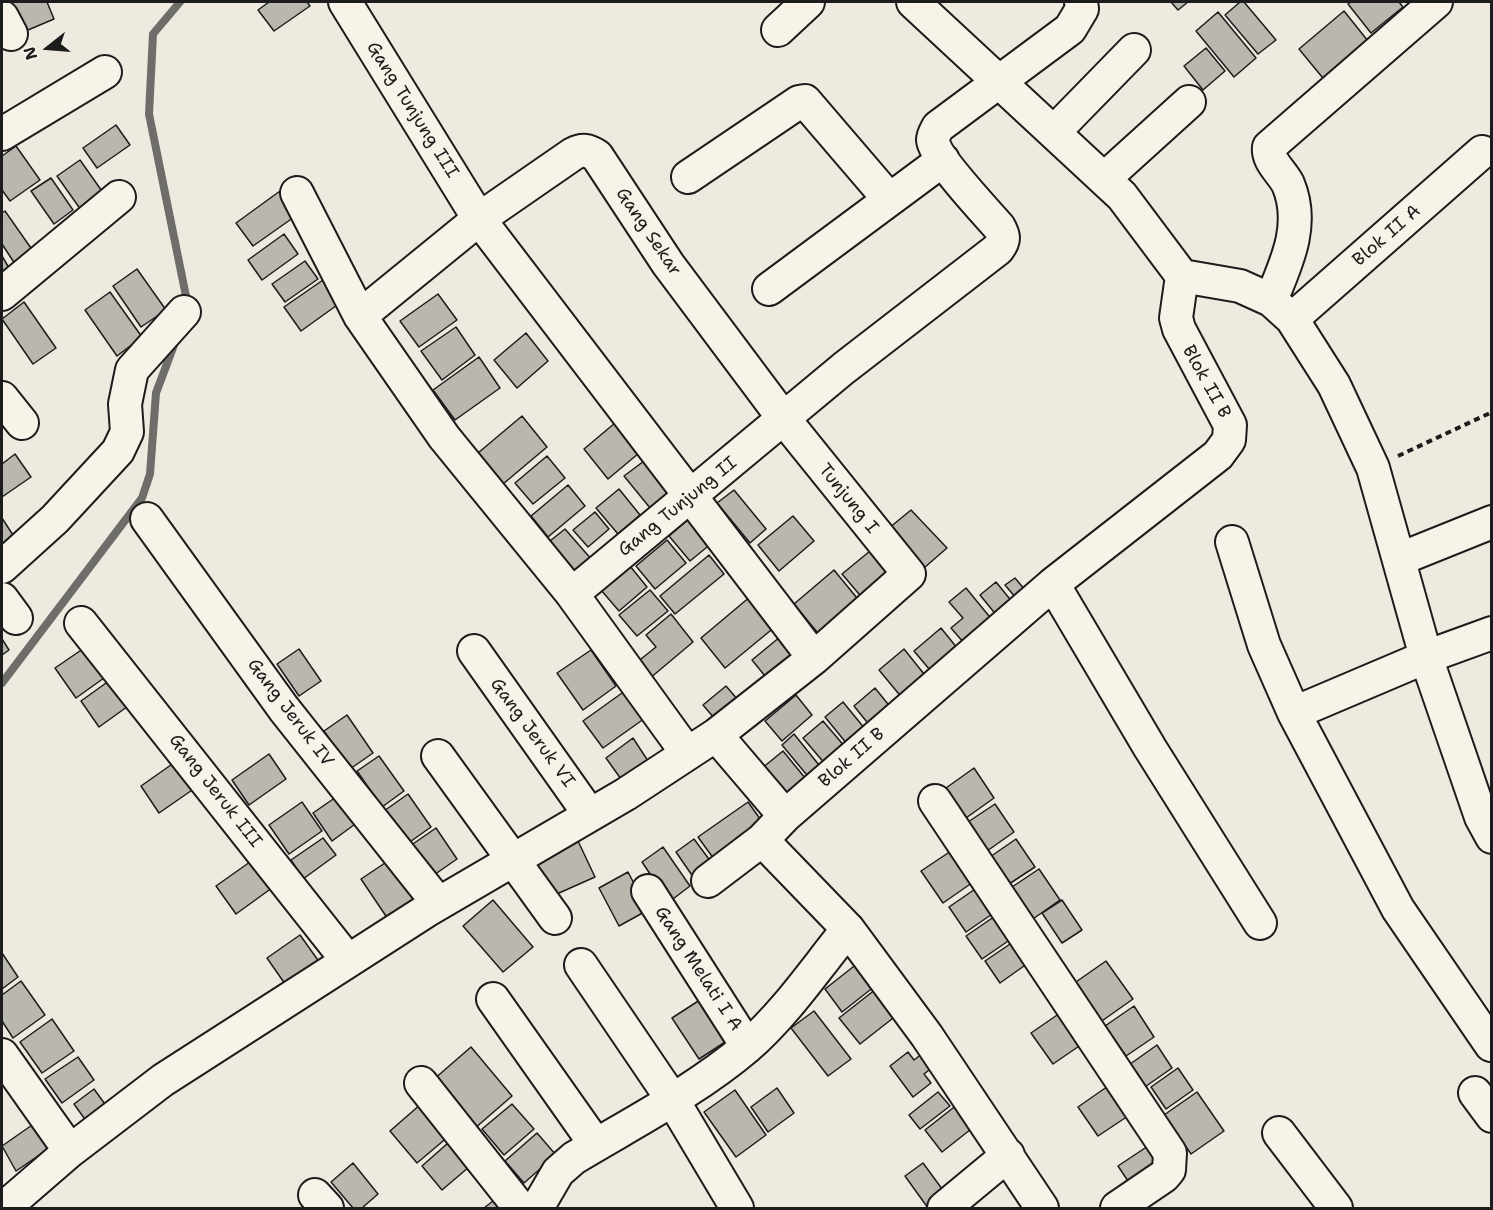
<!DOCTYPE html>
<html>
<head>
<meta charset="utf-8">
<style>
	body { margin:0 }
	#map { position:relative; width:1493px; height:1210px; overflow:hidden; background:#eeeae0; font-family:"Shantell Sans",sans-serif }
	canvas { display:block }
	.frame { position:absolute; inset:0; border:3px solid #1c1c1c; pointer-events:none }
	.north { position:absolute; left:18px; top:18px; width:60px; height:60px; -webkit-text-stroke:4px #f7f3e8; paint-order:stroke; rotate:253deg; font-size:16px; font-weight:700; line-height:24px; text-align:center; color:#1c1c1c }
	.north::after { content:''; display:block; margin:auto; width:21px; height:27px; background:#1c1c1c; clip-path:polygon(50% 0,100% 100%,50% 72%,0 100%) }
</style>
</head>
<body>
<div id="map">
<canvas width="1493" height="1210"></canvas>
<div class="frame"></div>
<div class="north">N</div>
</div>
<script>
const context = document.querySelector('canvas').getContext('2d');
context.lineJoin = 'round';
function strokePath(path, color, width, dash) {
  context.strokeStyle = color;
  context.lineWidth = width;
  context.lineCap = dash ? 'butt' : 'round';
  context.setLineDash(dash || []);
  context.stroke(path);
}
function fill(path, color) {
  context.fillStyle = color;
  context.fill(path, 'evenodd');
}
function write(font, color, halo, rows, align = 'center') {
  context.font = font + ' "Shantell Sans",sans-serif';
  context.lineWidth = 4.5;
  context.setLineDash([]);
  context.textBaseline = 'middle';
  context.strokeStyle = halo;
  context.fillStyle = color;
  for (const [text, x, y, turn = 0] of rows) {
    context.save();
    context.translate(x, y);
    context.rotate((+turn || 0) * Math.PI / 180);
    context.textAlign = isNaN(turn) ? turn : align;
    if (halo) context.strokeText(text, 0, 0);
    context.fillText(text, 0, 0);
    context.restore();
  }
}
strokePath(new Path2D(`
	M 180,2 L 153,34 L 149,114 L 188,306
	M 2,683 L 142,498 L 150,474 L 156,393 L 177,337`), '#6f6d69', 8);
const building = new Path2D(`
	M 9,2 L 47,2 L 54,19 L 21,33 Z
	M 269,2 L 307,2 L 310,6 L 274,31 L 258,10 Z
	M 1171,2 L 1188,2 L 1178,10 Z
	M 1240,2 L 1244,2 L 1276,40 L 1258,54 L 1225,15 Z
	M 1351,2 L 1399,2 L 1403,7 L 1371,33 L 1348,4 Z
	M 1344,11 L 1372,46 L 1327,83 L 1299,49 Z
	M 1218,12 L 1256,58 L 1234,77 L 1196,31 Z
	M 1206,48 L 1225,71 L 1203,90 L 1184,66 Z
	M 116,125 L 130,145 L 97,168 L 83,148 Z
	M 16,146 L 40,180 L 10,201 L 2,190 L 2,156 Z
	M 80,160 L 104,194 L 81,210 L 57,176 Z
	M 51,178 L 73,210 L 54,224 L 31,191 Z
	M 280,191 L 297,215 L 253,246 L 236,223 Z
	M 5,211 L 33,251 L 15,264 L 2,244 L 2,213 Z
	M 284,234 L 298,254 L 262,280 L 248,260 Z
	M 2,256 L 9,268 L 2,273 Z
	M 305,261 L 318,279 L 285,302 L 272,284 Z
	M 137,269 L 166,310 L 141,327 L 113,286 Z
	M 323,280 L 340,303 L 301,331 L 284,307 Z
	M 110,292 L 142,337 L 117,356 L 85,310 Z
	M 438,294 L 457,320 L 419,347 L 400,321 Z
	M 24,302 L 56,348 L 33,364 L 2,319 Z
	M 456,327 L 475,355 L 442,380 L 421,351 Z
	M 526,333 L 548,361 L 517,388 L 494,360 Z
	M 479,357 L 500,388 L 455,420 L 433,390 Z
	M 522,416 L 547,447 L 503,484 L 478,453 Z
	M 615,423 L 639,453 L 608,479 L 584,449 Z
	M 15,454 L 31,477 L 2,497 L 2,464 Z
	M 547,456 L 565,478 L 533,504 L 515,483 Z
	M 644,461 L 674,497 L 655,514 L 624,476 Z
	M 568,485 L 585,506 L 548,537 L 531,516 Z
	M 619,489 L 640,515 L 618,534 L 596,508 Z
	M 734,490 L 766,529 L 750,543 L 717,503 Z
	M 911,510 L 947,548 L 917,574 L 883,533 Z
	M 595,512 L 609,529 L 588,547 L 573,530 Z
	M 793,516 L 814,541 L 779,571 L 758,545 Z
	M 691,517 L 712,543 L 690,561 L 669,536 Z
	M 2,518 L 20,546 L 2,559 Z
	M 565,529 L 592,560 L 571,577 L 545,545 Z
	M 667,540 L 686,563 L 655,589 L 636,566 Z
	M 881,542 L 908,575 L 870,607 L 842,574 Z
	M 709,555 L 724,574 L 675,614 L 660,596 Z
	M 630,566 L 647,587 L 619,611 L 601,590 Z
	M 834,570 L 866,609 L 826,643 L 794,604 Z
	M 1015,578 L 1031,597 L 1022,605 L 1005,585 Z
	M 996,582 L 1018,609 L 1002,622 L 980,595 Z
	M 966,588 L 998,627 L 970,650 L 951,628 L 963,618 L 949,602 Z
	M 650,590 L 668,611 L 637,636 L 619,615 Z
	M 751,596 L 776,626 L 725,668 L 701,638 Z
	M 671,614 L 693,642 L 649,679 L 636,663 L 656,647 L 646,635 Z
	M 941,628 L 962,654 L 935,676 L 914,651 Z
	M 786,632 L 807,658 L 774,687 L 752,660 Z
	M 2,639 L 9,650 L 2,655 Z
	M 90,644 L 111,673 L 76,698 L 55,668 Z
	M 299,649 L 321,681 L 299,696 L 277,664 Z
	M 904,649 L 932,684 L 908,705 L 879,670 Z
	M 591,650 L 616,686 L 583,710 L 557,673 Z
	M 113,678 L 131,704 L 99,727 L 81,701 Z
	M 726,686 L 744,707 L 721,726 L 703,705 Z
	M 629,688 L 648,716 L 603,748 L 583,721 Z
	M 875,688 L 896,714 L 875,732 L 854,706 Z
	M 796,695 L 812,715 L 782,741 L 765,721 Z
	M 843,702 L 870,735 L 852,750 L 825,717 Z
	M 347,715 L 373,753 L 350,769 L 324,731 Z
	M 823,721 L 846,748 L 826,765 L 803,738 Z
	M 794,734 L 823,770 L 811,780 L 782,745 Z
	M 633,738 L 652,767 L 626,786 L 606,758 Z
	M 783,751 L 810,784 L 788,802 L 761,769 Z
	M 269,754 L 286,779 L 249,805 L 232,780 Z
	M 379,756 L 404,791 L 382,807 L 357,771 Z
	M 178,760 L 198,786 L 159,813 L 141,786 Z
	M 974,768 L 994,798 L 966,818 L 946,788 Z
	M 408,794 L 431,827 L 407,844 L 384,811 Z
	M 339,795 L 358,822 L 332,841 L 313,813 Z
	M 302,802 L 322,831 L 289,854 L 269,825 Z
	M 748,802 L 768,830 L 719,866 L 698,837 Z
	M 995,804 L 1014,832 L 987,851 L 968,822 Z
	M 436,828 L 457,859 L 431,877 L 410,846 Z
	M 323,838 L 336,855 L 303,879 L 291,860 Z
	M 694,839 L 717,870 L 698,884 L 676,852 Z
	M 1016,839 L 1035,867 L 1006,886 L 987,859 Z
	M 578,841 L 595,877 L 550,897 L 534,861 Z
	M 663,847 L 690,886 L 669,902 L 642,862 Z
	M 957,847 L 979,878 L 943,903 L 921,871 Z
	M 257,857 L 276,885 L 236,914 L 216,886 Z
	M 391,859 L 423,907 L 394,928 L 361,879 Z
	M 1039,869 L 1060,900 L 1030,921 L 1009,889 Z
	M 628,872 L 648,910 L 619,926 L 599,888 Z
	M 981,885 L 998,910 L 966,932 L 949,907 Z
	M 493,900 L 533,947 L 503,972 L 463,926 Z
	M 1062,900 L 1082,930 L 1062,943 L 1042,913 Z
	M 998,914 L 1014,937 L 982,959 L 966,936 Z
	M 300,935 L 325,970 L 292,994 L 267,958 Z
	M 1016,940 L 1031,961 L 1000,983 L 985,961 Z
	M 2,953 L 18,977 L 2,989 Z
	M 1106,961 L 1133,999 L 1099,1023 L 1073,984 Z
	M 858,963 L 875,986 L 842,1012 L 825,989 Z
	M 21,981 L 45,1015 L 13,1038 L 2,1021 L 2,995 Z
	M 876,989 L 897,1015 L 860,1044 L 839,1018 Z
	M 709,994 L 736,1035 L 699,1059 L 672,1018 Z
	M 1134,1006 L 1154,1037 L 1126,1056 L 1105,1026 Z
	M 814,1011 L 851,1059 L 828,1076 L 791,1028 Z
	M 1063,1011 L 1085,1042 L 1053,1064 L 1031,1033 Z
	M 52,1019 L 74,1051 L 42,1073 L 20,1042 Z
	M 1157,1045 L 1172,1068 L 1142,1089 L 1126,1067 Z
	M 471,1047 L 512,1096 L 474,1129 L 433,1080 Z
	M 928,1049 L 938,1063 L 924,1074 L 931,1083 L 913,1097 L 890,1066 L 908,1052 L 914,1060 Z
	M 78,1057 L 94,1080 L 62,1103 L 45,1079 Z
	M 1178,1068 L 1193,1090 L 1166,1109 L 1151,1087 Z
	M 1111,1084 L 1131,1114 L 1098,1136 L 1078,1107 Z
	M 777,1088 L 794,1113 L 768,1132 L 751,1107 Z
	M 94,1089 L 110,1111 L 89,1125 L 74,1104 Z
	M 735,1090 L 766,1135 L 736,1157 L 704,1112 Z
	M 938,1092 L 950,1106 L 920,1129 L 909,1115 Z
	M 1197,1092 L 1224,1131 L 1191,1154 L 1164,1115 Z
	M 421,1104 L 449,1136 L 417,1163 L 390,1131 Z
	M 512,1104 L 534,1129 L 504,1155 L 482,1129 Z
	M 958,1104 L 975,1126 L 942,1152 L 925,1130 Z
	M 35,1123 L 51,1147 L 16,1171 L 2,1146 Z
	M 537,1133 L 556,1155 L 524,1183 L 505,1161 Z
	M 448,1143 L 469,1167 L 442,1190 L 422,1166 Z
	M 1148,1146 L 1162,1167 L 1132,1187 L 1118,1166 Z
	M 353,1163 L 378,1194 L 362,1208 L 353,1208 L 331,1182 Z
	M 923,1163 L 948,1197 L 931,1208 L 928,1208 L 905,1176 Z
	M 493,1201 L 500,1208 L 484,1208 Z`);
fill(building, '#bab7af');
strokePath(building, '#1c1c1c', 1.5);
const minor = new Path2D(`
	M 913,2 L 1122,196 L 1182,276 L 1240,286 L 1271,300 L 1292,319 L 1334,385 L 1373,468 L 1426,657 L 1481,817 L 1492,837
	M 2,17 L 11,34
	M 778,30 L 808,2
	M 1054,132 L 1134,50
	M 2,134 L 105,72
	M 688,177 L 799,102 L 805,101 L 889,199
	M 1104,179 L 1189,102
	M 297,193 L 360,316 L 444,437 L 572,594 L 687,753
	M 769,289 L 943,160
	M 2,294 L 119,197
	M 1271,300 C 1287,262 1305,224 1288,184 C 1282,172 1267,161 1269,147 L 1436,2
	M 360,316 L 479,219 L 573,154 C 583,149 588,150 597,156 L 668,264 L 784,419 L 909,574 L 814,658
	M 1292,319 L 1482,152
	M 2,398 L 22,423
	M 147,519 L 284,709 L 438,903
	M 1232,542 L 1264,645 L 1294,713 L 1398,909 L 1491,1045
	M 1400,559 L 1492,522
	M 2,567 L 55,519 L 118,451 L 127,432 L 125,404 L 132,370 L 184,312
	M 1053,584 L 1150,748 L 1260,923
	M 572,594 L 844,368 L 998,249 C 1005,240 1004,236 999,227 C 985,211 934,157 933,140 C 933,135 936,131 938,127 L 1070,29 L 1082,9 L 1081,2
	M 2,599 L 16,618
	M 81,623 L 348,961
	M 474,651 L 590,815
	M 1294,713 L 1426,657 L 1492,633
	M 716,735 L 785,816
	M 438,756 L 555,918
	M 935,801 L 1170,1153 L 1169,1170 L 1164,1176 L 1117,1208
	M 708,881 L 762,840
	M 648,891 L 747,1046
	M 848,929 L 927,1036 L 1042,1208
	M 581,965 L 672,1099 L 737,1208
	M 493,999 L 596,1145
	M 2,1055 L 70,1151
	M 421,1083 L 520,1208
	M 1475,1093 L 1492,1116
	M 1279,1133 L 1336,1208
	M 315,1195 L 327,1208
	M 4,1208 L 70,1151 L 163,1080 L 426,911 L 626,794 L 716,735 L 814,658 L 479,219 L 345,2
	M 537,1208 L 558,1172 L 574,1158 C 632,1123 695,1091 747,1047 C 786,1013 816,968 848,929 L 762,840 L 785,816 L 1053,584 L 1218,455 L 1229,440 L 1230,425 L 1179,329 L 1176,318 L 1182,276
	M 944,1208 L 1008,1155`);
strokePath(minor, '#1c1c1c', 36);
strokePath(new Path2D(`
	M 1398,456 L 1490,413`), '#1c1c1c', 4, [6, 4.5]);
strokePath(minor, '#f7f3e8', 32);
write('18px', '#1c1c1c', '#f7f3e8', [
	["Gang Tunjung III",412,110,58],
	["Gang Sekar",648,232,56],
	["Blok II A",1387,236,-41],
	["Blok II B",1206,382,61],
	["Tunjung I",848,499,51],
	["Gang Tunjung II",678,507,-39],
	["Gang Jeruk IV",290,713,53],
	["Gang Jeruk VI",532,733,54],
	["Blok II B",852,758,-41],
	["Gang Jeruk III",215,791,52],
	["Gang Melati I A",698,969,57]
]);
</script>
</body>
</html>
